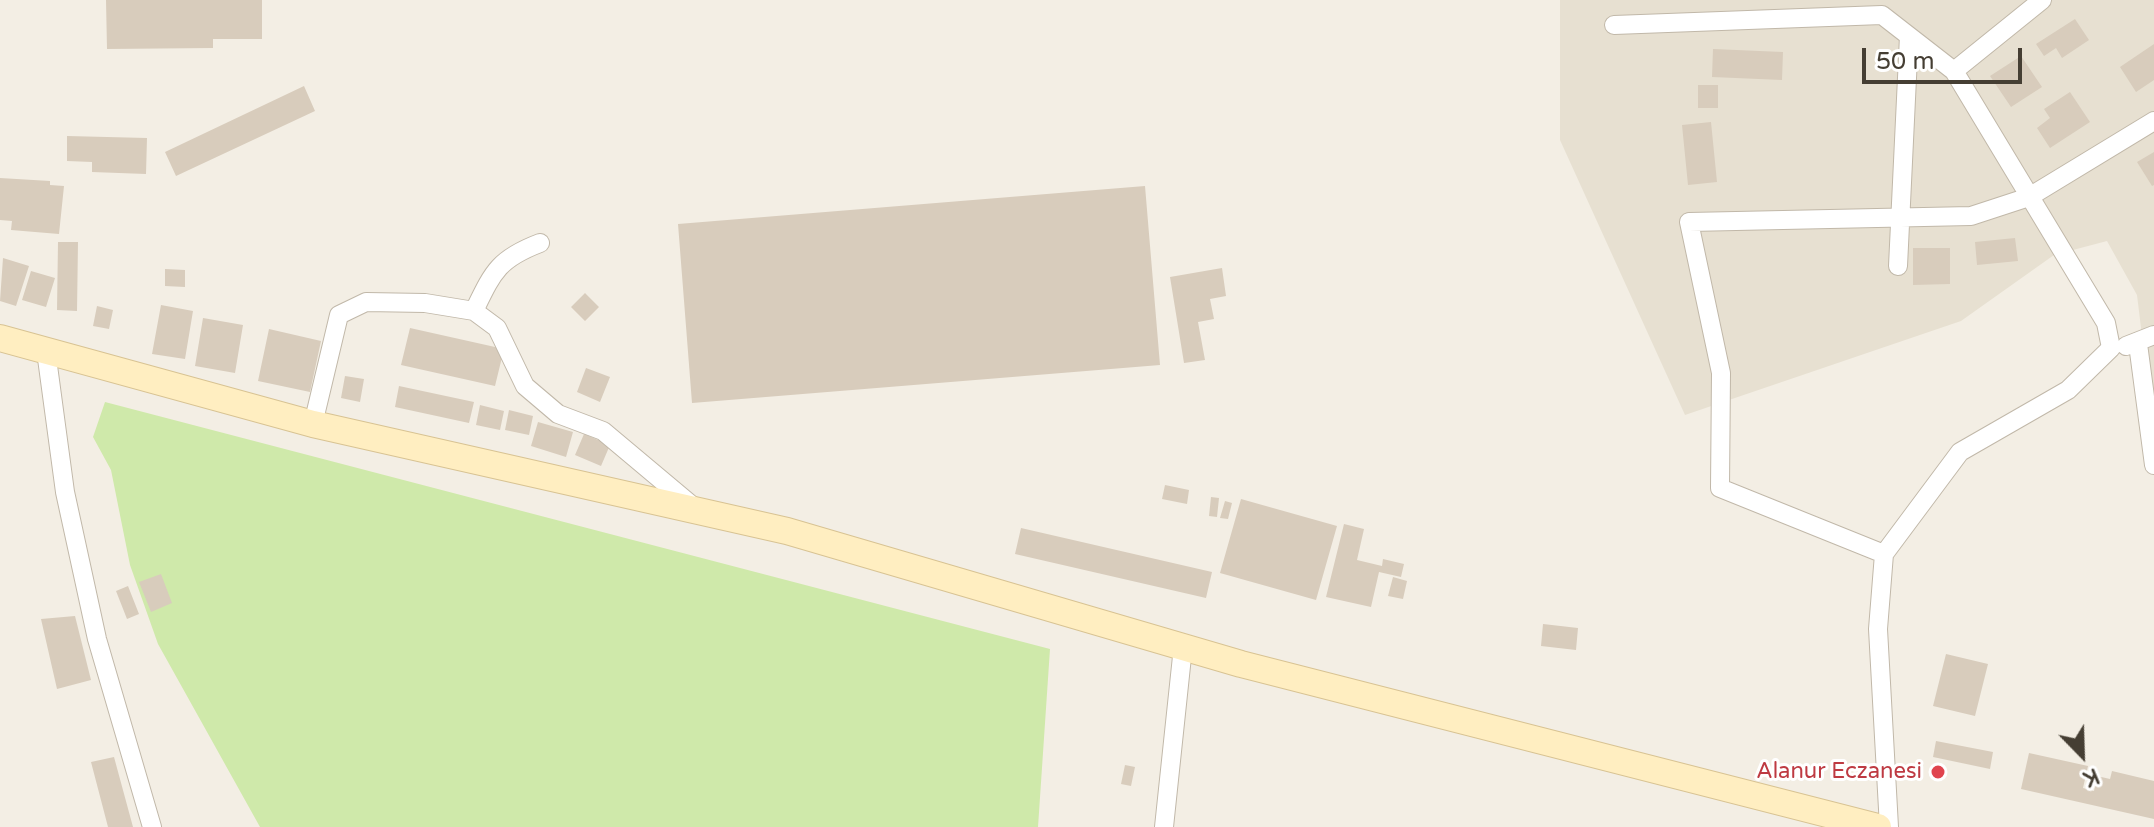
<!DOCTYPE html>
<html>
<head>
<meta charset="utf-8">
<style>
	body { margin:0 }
	#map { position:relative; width:2154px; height:827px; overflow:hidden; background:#f3eee4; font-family:"Varela Round",sans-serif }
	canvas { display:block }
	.north { position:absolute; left:2042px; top:715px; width:80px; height:80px; -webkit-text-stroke:6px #fff; paint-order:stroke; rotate:157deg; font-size:22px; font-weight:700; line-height:32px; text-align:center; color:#453e33 }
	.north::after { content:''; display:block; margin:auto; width:28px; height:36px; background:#453e33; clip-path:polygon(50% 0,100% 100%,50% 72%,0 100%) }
	.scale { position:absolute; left:1862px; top:48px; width:160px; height:36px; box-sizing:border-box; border:4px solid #453e33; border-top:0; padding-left:10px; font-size:24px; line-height:28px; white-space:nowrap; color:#453e33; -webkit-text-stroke:6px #fff; paint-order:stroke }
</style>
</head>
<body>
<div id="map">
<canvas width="2154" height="827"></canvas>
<div class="north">K</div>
<div class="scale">50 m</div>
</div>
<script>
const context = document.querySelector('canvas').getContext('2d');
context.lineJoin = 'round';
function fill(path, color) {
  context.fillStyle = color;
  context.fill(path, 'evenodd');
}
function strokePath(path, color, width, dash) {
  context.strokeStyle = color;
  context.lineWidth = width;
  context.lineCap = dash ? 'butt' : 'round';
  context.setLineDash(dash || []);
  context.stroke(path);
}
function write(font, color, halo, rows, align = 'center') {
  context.font = font + ' "Varela Round",sans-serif';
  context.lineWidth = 6;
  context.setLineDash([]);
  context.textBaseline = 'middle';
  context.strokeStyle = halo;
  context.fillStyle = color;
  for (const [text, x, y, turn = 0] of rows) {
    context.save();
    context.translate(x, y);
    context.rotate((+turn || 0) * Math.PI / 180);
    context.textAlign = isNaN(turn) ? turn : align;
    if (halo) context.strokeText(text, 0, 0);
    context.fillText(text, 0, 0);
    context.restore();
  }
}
fill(new Path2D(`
	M 1560,0 L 2154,0 L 2154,434 L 2137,295 L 2107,241 L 2054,255 L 1961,321 L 1685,415 L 1560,140 Z`), '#e7e0d1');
fill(new Path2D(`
	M 105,402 L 1050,649 L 1038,827 L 260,827 L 158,644 L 130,565 L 111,470 L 93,437 Z`), '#cfe9aa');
fill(new Path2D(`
	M 106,0 L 262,0 L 262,39 L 213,39 L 213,48 L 107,49 Z
	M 2075,19 L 2089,40 L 2062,58 L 2056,48 L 2044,56 L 2036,44 Z
	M 2154,44 L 2154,80 L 2136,92 L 2120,67 Z
	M 1713,49 L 1783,52 L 1782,80 L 1712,77 Z
	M 2021,56 L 2042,87 L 2011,107 L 1990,76 Z
	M 1698,85 L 1718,85 L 1718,108 L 1698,108 Z
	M 304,86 L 315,111 L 176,176 L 165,152 Z
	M 2070,92 L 2090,122 L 2050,148 L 2037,128 L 2050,118 L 2044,109 Z
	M 1711,122 L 1717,182 L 1688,185 L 1682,125 Z
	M 67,136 L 147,138 L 146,174 L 92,172 L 92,162 L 67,161 Z
	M 2154,152 L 2154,185 L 2152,186 L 2137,162 Z
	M 0,178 L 50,181 L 50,185 L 64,186 L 59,234 L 11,230 L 12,221 L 0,220 Z
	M 1145,186 L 1160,365 L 692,403 L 678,224 Z
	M 2015,238 L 2018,261 L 1977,265 L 1975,242 Z
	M 58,242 L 78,242 L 77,311 L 57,310 Z
	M 1913,248 L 1950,248 L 1950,284 L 1913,285 Z
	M 3,258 L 29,266 L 16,306 L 0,301 Z
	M 1222,268 L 1226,296 L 1210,299 L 1214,319 L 1198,322 L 1205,360 L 1184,363 L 1170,277 Z
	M 165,269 L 185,270 L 185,287 L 165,286 Z
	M 31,271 L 55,278 L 46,307 L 22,300 Z
	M 585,293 L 599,307 L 585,321 L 571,307 Z
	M 161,305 L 193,311 L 185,359 L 152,354 Z
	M 97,306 L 113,310 L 109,329 L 93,326 Z
	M 203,318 L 243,325 L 235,373 L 195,366 Z
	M 410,328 L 504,349 L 495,386 L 401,365 Z
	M 269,329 L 321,341 L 310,392 L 258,381 Z
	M 586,368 L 610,377 L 600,402 L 577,392 Z
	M 345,376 L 364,379 L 360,402 L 341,398 Z
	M 399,386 L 474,402 L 469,423 L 395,407 Z
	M 480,405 L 504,411 L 500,430 L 476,425 Z
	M 509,410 L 533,416 L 529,435 L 505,430 Z
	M 538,422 L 573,432 L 566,457 L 531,446 Z
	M 584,434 L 610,445 L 601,466 L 575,455 Z
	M 1165,485 L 1189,490 L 1187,504 L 1162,499 Z
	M 1211,497 L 1219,498 L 1217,517 L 1209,516 Z
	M 1241,499 L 1337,526 L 1316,600 L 1220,573 Z
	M 1225,501 L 1232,503 L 1228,519 L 1220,518 Z
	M 1344,524 L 1364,529 L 1357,560 L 1382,566 L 1383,559 L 1404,564 L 1401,577 L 1379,572 L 1371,607 L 1326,597 Z
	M 1021,528 L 1212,572 L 1206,598 L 1015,554 Z
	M 161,574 L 172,603 L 151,612 L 139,582 Z
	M 1393,577 L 1407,581 L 1403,599 L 1388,596 Z
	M 128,586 L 139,614 L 127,619 L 116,591 Z
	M 75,616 L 91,680 L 57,689 L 41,619 Z
	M 1543,624 L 1578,628 L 1576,650 L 1541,646 Z
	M 1946,654 L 1988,664 L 1975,716 L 1933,706 Z
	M 1936,741 L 1993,752 L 1990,769 L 1933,757 Z
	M 2029,753 L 2088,766 L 2083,788 L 2094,791 L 2097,776 L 2110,779 L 2112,771 L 2154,781 L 2154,819 L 2021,789 Z
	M 114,757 L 133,827 L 108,827 L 91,762 Z
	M 1125,765 L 1135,767 L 1131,786 L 1121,784 Z`), '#d8ccbc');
const minor = new Path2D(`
	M 1614,25 L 1882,15 L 1954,71
	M 1898,266 L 1909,36
	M 474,311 C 493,272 498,259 540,243
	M 2138,344 L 2154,465
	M 2126,346 L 2154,335
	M 46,351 L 65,492 L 97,639 L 152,827
	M 313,424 L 339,315 L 366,302 L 425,303 L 474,311 L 497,328 L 525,386 L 558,414 L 603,431 L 696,509
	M 1884,554 L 1720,488 L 1721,373 L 1689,222 L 1971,216 L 2029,197 L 2154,121
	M 1164,827 L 1183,647
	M 1889,827 L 1878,629 L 1884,554 L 1960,452 L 2068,390 L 2111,348 L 2106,323 L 1954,71 L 2042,0`);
const secondary = new Path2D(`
	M 0,338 L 313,424 L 787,531 L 1241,664 L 1878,827`);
strokePath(minor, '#c1b8a9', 20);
strokePath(secondary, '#d8c393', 28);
strokePath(minor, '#fff', 18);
strokePath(secondary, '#ffeec1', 26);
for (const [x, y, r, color] of [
	[1938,772,8,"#e0444e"]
]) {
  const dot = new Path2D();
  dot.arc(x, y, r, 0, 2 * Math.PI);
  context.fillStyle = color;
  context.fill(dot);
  strokePath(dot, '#fff', 3);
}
write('22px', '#be3a42', '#fff', [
	["Alanur Eczanesi",1922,772]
], 'right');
</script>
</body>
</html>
